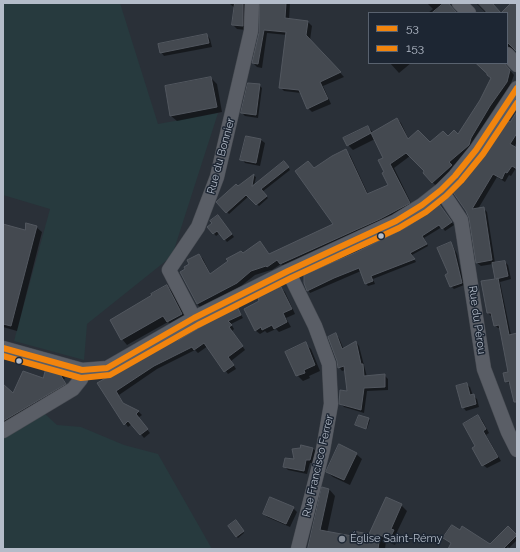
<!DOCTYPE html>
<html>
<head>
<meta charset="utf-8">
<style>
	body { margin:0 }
	#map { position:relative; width:520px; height:552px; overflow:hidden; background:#2a3038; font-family:Raleway,sans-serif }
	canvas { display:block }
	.frame { position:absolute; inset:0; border:4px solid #b4bcc9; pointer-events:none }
	.legend { position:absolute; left:368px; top:12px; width:140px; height:52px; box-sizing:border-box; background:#1d2633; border:1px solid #59626f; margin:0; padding:5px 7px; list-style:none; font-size:12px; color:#b4bcc9 }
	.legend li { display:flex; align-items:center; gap:8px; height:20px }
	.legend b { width:20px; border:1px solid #59626f }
</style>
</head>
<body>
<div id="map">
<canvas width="520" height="552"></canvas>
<div class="frame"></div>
<ul class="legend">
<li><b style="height:5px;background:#f1840d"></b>53</li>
<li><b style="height:5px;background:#f1840d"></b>153</li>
</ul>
</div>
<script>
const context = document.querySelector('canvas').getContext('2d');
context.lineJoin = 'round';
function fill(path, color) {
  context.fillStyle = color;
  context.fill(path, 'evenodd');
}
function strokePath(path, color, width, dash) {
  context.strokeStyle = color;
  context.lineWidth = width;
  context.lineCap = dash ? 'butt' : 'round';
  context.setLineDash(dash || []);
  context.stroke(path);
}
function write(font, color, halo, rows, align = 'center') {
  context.font = font + ' Raleway,sans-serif';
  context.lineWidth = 3;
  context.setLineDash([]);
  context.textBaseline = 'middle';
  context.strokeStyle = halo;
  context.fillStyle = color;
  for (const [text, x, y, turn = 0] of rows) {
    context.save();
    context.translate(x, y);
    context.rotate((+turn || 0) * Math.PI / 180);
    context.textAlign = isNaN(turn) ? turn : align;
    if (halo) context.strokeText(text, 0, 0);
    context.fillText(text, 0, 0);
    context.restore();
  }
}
fill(new Path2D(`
	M 3,3 L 120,3 L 158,124 L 218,113 L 172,256 L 87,324 L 84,360 L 14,341 L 50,209 L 3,195 Z
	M 44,413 L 57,425 L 81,427 L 124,445 L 158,454 L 212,549 L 3,549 L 3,437 Z`), '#273a3e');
fill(new Path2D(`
	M 223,3 L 249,3 L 246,30 L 237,29 L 233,25 L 235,8 L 230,4 Z
	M 261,3 L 290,3 L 289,20 L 308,22 L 312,26 L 310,40 L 344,77 L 323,86 L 331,104 L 312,112 L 308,108 L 301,93 L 284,91 L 280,87 L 287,35 L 267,33 L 262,68 L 257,67 L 253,63 L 260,32 Z
	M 427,3 L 447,3 L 456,13 L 428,13 L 433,9 Z
	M 476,3 L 494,3 L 493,5 L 500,13 L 489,13 L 486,10 L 485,12 Z
	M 512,3 L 517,3 L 517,52 L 515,50 L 510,49 L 507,51 L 507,13 L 502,13 Z
	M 207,35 L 210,39 L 212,47 L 164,56 L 161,52 Z
	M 390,63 L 411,63 L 399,73 Z
	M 478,63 L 504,63 L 514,75 L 510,86 L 473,149 L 452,167 L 455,169 L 437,187 L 424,173 L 426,171 L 410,156 L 394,168 L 413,207 L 285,267 L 281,264 L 272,270 L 271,270 L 255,275 L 241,286 L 201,308 L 197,304 L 181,273 L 191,264 L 199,255 L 203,259 L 211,275 L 243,255 L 264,247 L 269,255 L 334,224 L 314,169 L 346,151 L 350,155 L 368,194 L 389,185 L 385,173 L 384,158 L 375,139 L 353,150 L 348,145 L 367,127 L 373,132 L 397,119 L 401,123 L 409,140 L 430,144 L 448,137 L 458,135 L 481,101 L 492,79 Z
	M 211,78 L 217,84 L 222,112 L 177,121 L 171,116 Z
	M 248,84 L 259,85 L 262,88 L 258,118 L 245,116 L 242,113 Z
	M 517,113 L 517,142 L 514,147 L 517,150 L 517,169 L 516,168 L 511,176 L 509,175 L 505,182 L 497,177 L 478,209 L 483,208 L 487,212 L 495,263 L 505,262 L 508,265 L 511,279 L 500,282 L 511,335 L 517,334 L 517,397 L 510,384 L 506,381 L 509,373 L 500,328 L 498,328 L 495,325 L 493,316 L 491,316 L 488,313 L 497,280 L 493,264 L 481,266 L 477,263 L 470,218 L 467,211 L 510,123 Z
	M 246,137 L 261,140 L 265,143 L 260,166 L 245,163 L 242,159 Z
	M 286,164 L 290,170 L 262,192 L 268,198 L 259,206 L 249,196 L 229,214 L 218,202 L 254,176 L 256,177 L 254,186 Z
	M 439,205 L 454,225 L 445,231 L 442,227 L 424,238 L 428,246 L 412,255 L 416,262 L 373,279 L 375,284 L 368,286 L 366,283 L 361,271 L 310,293 L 308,290 L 357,253 L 408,228 Z
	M 220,219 L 234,237 L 227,242 L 220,233 L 216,236 L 209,227 Z
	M 3,225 L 25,231 L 36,227 L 42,232 L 17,331 L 3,327 Z
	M 450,243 L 453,246 L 457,254 L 464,285 L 454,289 L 451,286 L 449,274 Z
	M 167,286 L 173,292 L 187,319 L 174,327 L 168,322 L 127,345 L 122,339 Z
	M 281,288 L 285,292 L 295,314 L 286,318 L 291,327 L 279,332 L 276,329 L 267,333 L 265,331 L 260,334 L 255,330 Z
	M 236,307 L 243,318 L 231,324 L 234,329 L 232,331 L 245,350 L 231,361 L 236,369 L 228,374 L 208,346 L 198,353 L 195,350 L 157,369 L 119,395 L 124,405 L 139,412 L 142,415 L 138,418 L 150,433 L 144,438 L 132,424 L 128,427 L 99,383 L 178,341 Z
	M 336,335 L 339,338 L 344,350 L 356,342 L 359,346 L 367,377 L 384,375 L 388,379 L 388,390 L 367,391 L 364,413 L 344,407 L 340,403 L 349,392 L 345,370 L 342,371 L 339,367 Z
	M 305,344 L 311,349 L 320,371 L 309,376 L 310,378 L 303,381 L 297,375 Z
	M 61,374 L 65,378 L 64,380 L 68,387 L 3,426 L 3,386 L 14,394 L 44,379 Z
	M 466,384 L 470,387 L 473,396 L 477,399 L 479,407 L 466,411 L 463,407 Z
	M 478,416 L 482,420 L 489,433 L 486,435 L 501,461 L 487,468 L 483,465 Z
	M 368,419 L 370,420 L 367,429 L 356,425 Z
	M 313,448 L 316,452 L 314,463 L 310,463 L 307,474 L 288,470 L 284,466 Z
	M 356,454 L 362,459 L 350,485 L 333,477 L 327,472 Z
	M 323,488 L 329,489 L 335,496 L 327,533 L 353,537 L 370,535 L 401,505 L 407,511 L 397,532 L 397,535 L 399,537 L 395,545 L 386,541 L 385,549 L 309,549 Z
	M 293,508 L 297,512 L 290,527 L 267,517 L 264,513 Z
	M 237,523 L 244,533 L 238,538 L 236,536 Z
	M 508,528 L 517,536 L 517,540 L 509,548 L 508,546 L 506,549 L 449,549 L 491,546 Z`), '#0007');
const building = new Path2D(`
	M 235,3 L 243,3 L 243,26 L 232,25 Z
	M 260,3 L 286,3 L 285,18 L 308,21 L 306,35 L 341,72 L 320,82 L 328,99 L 307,109 L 299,90 L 279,88 L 286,32 L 264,30 L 258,64 L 252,63 L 259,33 Z
	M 444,3 L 448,3 L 457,13 L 432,13 Z
	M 478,3 L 492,3 L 501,13 L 511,3 L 517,3 L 517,52 L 507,42 L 507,13 L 488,13 Z
	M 207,34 L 209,43 L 160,53 L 158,44 Z
	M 476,63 L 504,63 L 510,70 L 507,82 L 490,106 L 471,138 L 469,145 L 449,162 L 452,165 L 432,183 L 423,173 L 424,171 L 406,153 L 390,164 L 410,203 L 380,219 L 280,264 L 277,260 L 267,267 L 266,266 L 251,271 L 237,283 L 197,304 L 180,272 L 185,269 L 184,267 L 189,264 L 187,260 L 199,254 L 210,274 L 228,261 L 226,259 L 241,251 L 243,253 L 260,241 L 269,254 L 333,224 L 295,171 L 308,161 L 314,168 L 332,156 L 346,149 L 367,194 L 388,185 L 382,173 L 384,172 L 378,160 L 383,158 L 371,133 L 397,118 L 408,139 L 418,130 L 430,142 L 443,131 L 448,136 L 454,130 L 458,134 L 480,100 L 491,78 L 487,75 L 487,74 Z
	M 211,77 L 217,107 L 170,116 L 165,86 Z
	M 248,83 L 260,84 L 256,115 L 241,113 Z
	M 517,112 L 517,133 L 510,144 L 517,148 L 517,169 L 512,166 L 507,173 L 505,172 L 502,179 L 493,174 L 472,209 L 484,207 L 492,260 L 476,263 L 469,218 L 466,211 L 452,191 L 480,159 L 506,120 L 510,122 Z
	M 368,126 L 371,133 L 347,146 L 343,138 Z
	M 246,136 L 261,139 L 256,163 L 240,160 Z
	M 284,161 L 289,167 L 261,189 L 267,196 L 256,205 L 246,195 L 226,213 L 216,202 L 236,184 L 238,186 L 254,174 L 252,186 Z
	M 439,204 L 452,222 L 442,229 L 439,225 L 422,236 L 427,244 L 410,253 L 415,259 L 371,276 L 373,281 L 365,284 L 359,268 L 334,278 L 307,291 L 304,283 L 304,275 L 357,252 L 407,227 L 422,217 Z
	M 218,215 L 232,234 L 224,240 L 217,231 L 213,234 L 207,227 L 212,223 L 210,221 Z
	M 26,223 L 37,226 L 11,326 L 3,324 L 3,224 L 25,230 Z
	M 451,242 L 454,250 L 462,283 L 450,287 L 445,275 L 448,273 L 437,248 Z
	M 505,261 L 508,276 L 496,279 L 498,278 L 509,335 L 517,333 L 517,402 L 514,402 L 509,381 L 505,382 L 503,373 L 508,372 L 499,325 L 494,326 L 491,313 L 487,313 L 481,281 L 495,279 L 492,263 Z
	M 167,285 L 182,314 L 167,322 L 163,316 L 121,340 L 110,320 L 152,295 L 151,294 Z
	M 281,287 L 292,309 L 283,313 L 287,322 L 274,329 L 272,325 L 262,330 L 261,327 L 255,331 L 244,309 L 259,301 L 258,298 Z
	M 237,306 L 241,315 L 228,321 L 232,325 L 229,327 L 243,346 L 228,357 L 234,365 L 224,372 L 204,343 L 194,350 L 192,347 L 154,366 L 116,391 L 123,403 L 139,411 L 136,414 L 148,429 L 140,435 L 128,421 L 124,425 L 97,383 L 177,338 L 178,340 Z
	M 336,333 L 342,349 L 356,341 L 361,364 L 363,364 L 364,376 L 385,374 L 385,387 L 364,388 L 361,410 L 339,404 L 340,390 L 347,391 L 344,366 L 338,368 L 337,361 L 328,337 Z
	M 306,342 L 315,365 L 304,370 L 305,373 L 296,376 L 285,352 Z
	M 46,369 L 62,373 L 61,376 L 66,384 L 3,421 L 3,384 L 13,393 L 23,371 L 43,378 Z
	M 467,383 L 470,395 L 474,394 L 476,404 L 462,408 L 456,386 Z
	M 359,415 L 369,418 L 366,429 L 355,425 Z
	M 478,415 L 486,429 L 483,431 L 498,457 L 482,466 L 472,448 L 475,446 L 463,424 Z
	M 339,444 L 357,453 L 344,480 L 326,472 Z
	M 301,445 L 313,448 L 310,460 L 306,460 L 304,471 L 283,467 L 285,458 L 294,459 L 292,449 L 300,448 Z
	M 322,487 L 329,489 L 320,530 L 352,536 L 353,531 L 369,534 L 386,497 L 402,504 L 391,529 L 394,530 L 389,540 L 380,535 L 378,549 L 308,549 Z
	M 270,497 L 294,507 L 286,524 L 263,514 Z
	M 236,520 L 244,531 L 236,537 L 228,526 Z
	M 452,525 L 460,530 L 462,526 L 490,544 L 508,526 L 517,535 L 503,549 L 448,549 L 451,543 L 443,538 Z`);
fill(building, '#444950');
strokePath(building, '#52575f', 1);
const minor = new Path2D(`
	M 459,3 L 469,13
	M 507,54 L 517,65
	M 441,190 L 461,220 L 484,369 L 508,432 L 517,450
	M 288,271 L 315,326 L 329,364 L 331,404 L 323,450 L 298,549
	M 194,318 L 169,270 L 198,227 L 217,177 L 251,31 L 252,3
	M 3,348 L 82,370 L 107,368 L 194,318 L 288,271 L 396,221 L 422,205 L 441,190 L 455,176 L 476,150 L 517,88
	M 3,431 L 73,389 L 81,379 L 82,370`);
strokePath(minor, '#484c53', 15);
strokePath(minor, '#5a5e66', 14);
strokePath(new Path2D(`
	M 3,348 L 82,370 L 107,368 L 194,318 L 288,271 L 396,221 L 422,205 L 441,190 L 455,176 L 476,150 L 517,88`), '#f1840d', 6);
strokePath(new Path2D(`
	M 3,356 L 81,378 L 110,375 L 198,325 L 291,278 L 399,228 L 426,212 L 446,196 L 461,181 L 483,154 L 517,103`), '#f1840d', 6);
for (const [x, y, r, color] of [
	[381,236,3.5,"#b4bcc9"],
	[19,361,3.5,"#b4bcc9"],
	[342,539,4,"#848b96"]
]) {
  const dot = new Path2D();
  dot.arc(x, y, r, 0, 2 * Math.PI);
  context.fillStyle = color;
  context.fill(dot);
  strokePath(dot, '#1d2633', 1.5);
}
write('11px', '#b4bcc9', '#1d2633', [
	["Rue du Bonnier",221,156,-75],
	["Rue du Pérou",477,320,82],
	["Rue Francisco Ferrer",318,466,-77]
]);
write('11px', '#b4bcc9', '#1d2633', [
	["Église Saint-Rémy",350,539]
], 'left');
</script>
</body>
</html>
